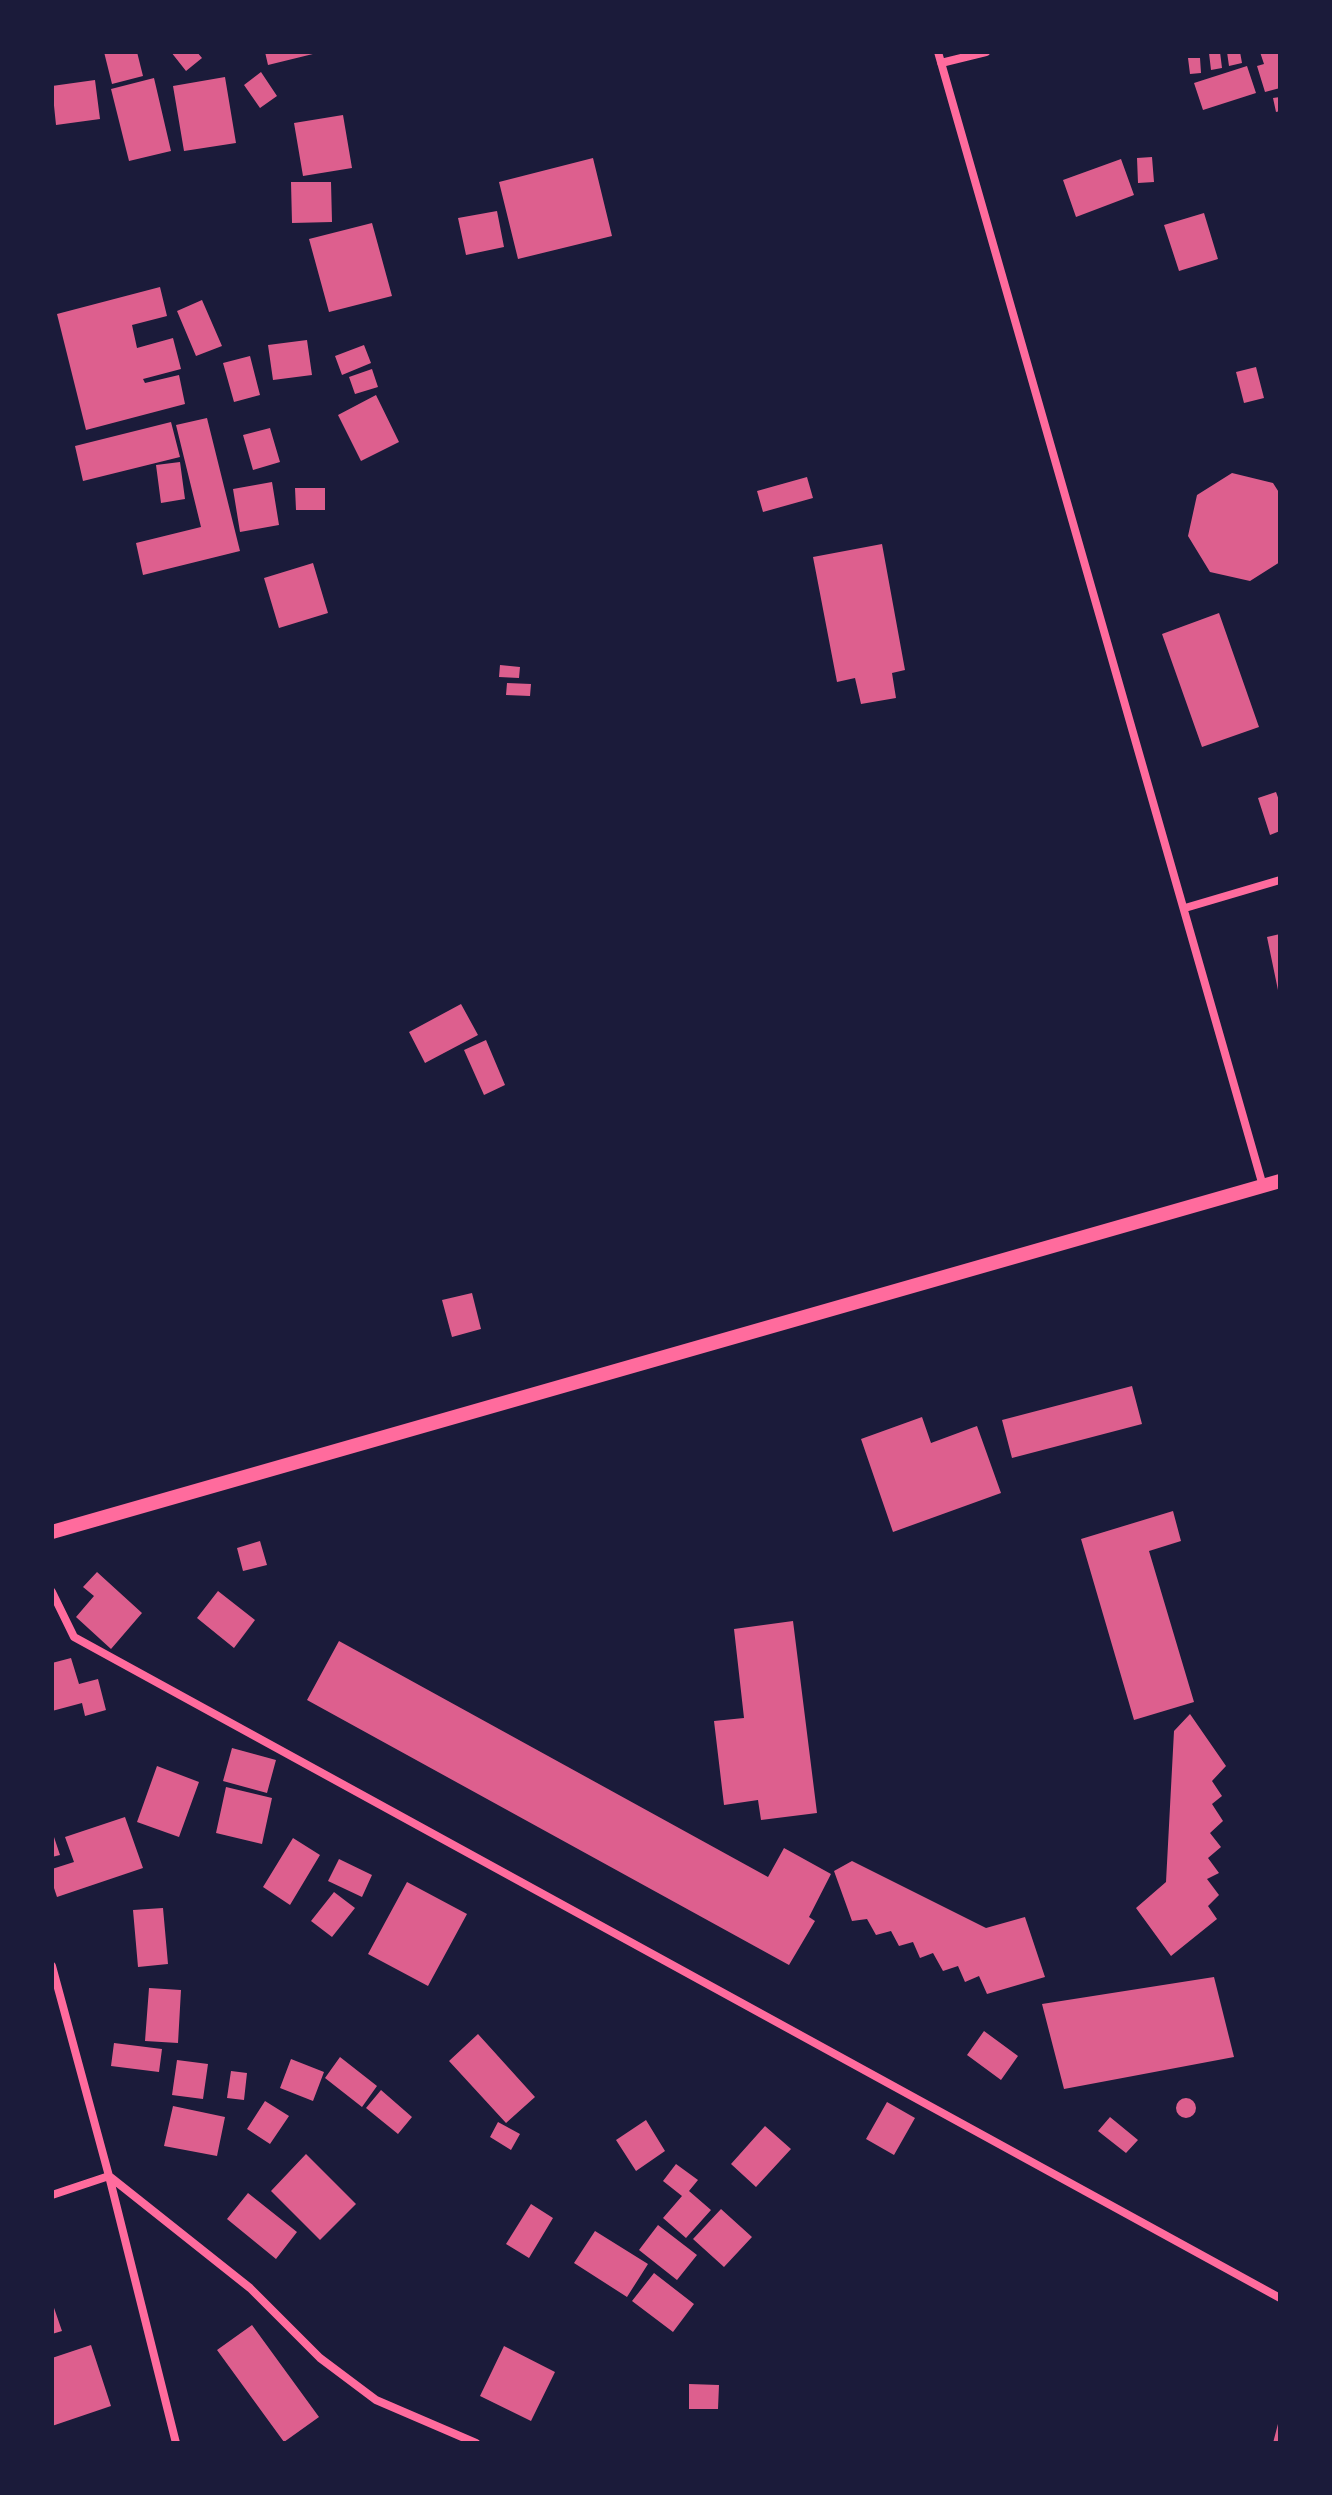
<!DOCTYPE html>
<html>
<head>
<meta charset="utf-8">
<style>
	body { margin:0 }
	#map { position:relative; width:1332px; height:2495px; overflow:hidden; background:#1b1b3a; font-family:"Fira Sans",sans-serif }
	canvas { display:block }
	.frame { position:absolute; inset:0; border:54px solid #1b1b3a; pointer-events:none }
</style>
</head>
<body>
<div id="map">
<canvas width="1332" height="2495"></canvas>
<div class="frame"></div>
</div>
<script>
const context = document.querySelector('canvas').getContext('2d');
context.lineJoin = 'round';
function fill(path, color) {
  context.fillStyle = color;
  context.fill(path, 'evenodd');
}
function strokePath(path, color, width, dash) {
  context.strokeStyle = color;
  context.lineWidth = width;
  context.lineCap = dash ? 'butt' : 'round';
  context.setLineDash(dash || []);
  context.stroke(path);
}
fill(new Path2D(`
	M 104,52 L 137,52 L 143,76 L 112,84 Z
	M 171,52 L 197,52 L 202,58 L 186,71 Z
	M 265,52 L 316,52 L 317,53 L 268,65 Z
	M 1220,52 L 1222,68 L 1211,70 L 1209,53 Z
	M 1227,52 L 1240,52 L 1242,63 L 1229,66 Z
	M 1260,52 L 1280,52 L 1280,88 L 1265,92 L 1257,66 L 1264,64 Z
	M 1188,58 L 1200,58 L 1201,73 L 1190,74 Z
	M 1247,66 L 1256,93 L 1203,110 L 1194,83 Z
	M 261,72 L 277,96 L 260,108 L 244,85 Z
	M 225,77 L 236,143 L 184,151 L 173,86 Z
	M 154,78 L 171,151 L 129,161 L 111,89 Z
	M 95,80 L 100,119 L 56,125 L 52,86 Z
	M 1280,97 L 1280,111 L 1276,112 L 1273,98 Z
	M 343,115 L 352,168 L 303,176 L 294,123 Z
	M 1152,157 L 1154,182 L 1138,183 L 1137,158 Z
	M 593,158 L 612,236 L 518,259 L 499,182 Z
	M 1121,159 L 1134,195 L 1076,217 L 1063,180 Z
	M 291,182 L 331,182 L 332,222 L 292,223 Z
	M 497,211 L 504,247 L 466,255 L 458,218 Z
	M 1204,213 L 1218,259 L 1179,271 L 1164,225 Z
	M 372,223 L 392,296 L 329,312 L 309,239 Z
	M 160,287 L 167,316 L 132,325 L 137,348 L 173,338 L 181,369 L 143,379 L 145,383 L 179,375 L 185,404 L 86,430 L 57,314 Z
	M 202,300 L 222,346 L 196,356 L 177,311 Z
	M 307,340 L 312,375 L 273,380 L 268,345 Z
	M 364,345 L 371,363 L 342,375 L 335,356 Z
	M 250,356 L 260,395 L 234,402 L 223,363 Z
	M 1256,367 L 1264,398 L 1244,403 L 1236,372 Z
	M 372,369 L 378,387 L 355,394 L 349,377 Z
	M 376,395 L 399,442 L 361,461 L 338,415 Z
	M 207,418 L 240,551 L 143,575 L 136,543 L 201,527 L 176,425 Z
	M 171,422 L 180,457 L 83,481 L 75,446 Z
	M 270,428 L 280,462 L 253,470 L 243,435 Z
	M 180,462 L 185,499 L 161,503 L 156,465 Z
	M 1232,473 L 1273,483 L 1280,494 L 1280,562 L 1250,581 L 1210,572 L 1188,536 L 1197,495 Z
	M 807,477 L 813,498 L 763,512 L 757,491 Z
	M 272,482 L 279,525 L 240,532 L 233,489 Z
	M 295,488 L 325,488 L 325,510 L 296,510 Z
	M 882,544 L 905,670 L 892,673 L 896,698 L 861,704 L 855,678 L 837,682 L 813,557 Z
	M 313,563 L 328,613 L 279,628 L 264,578 Z
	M 1219,613 L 1259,727 L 1202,747 L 1162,634 Z
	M 500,665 L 520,667 L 519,678 L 499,677 Z
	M 507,683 L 531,684 L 530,696 L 506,695 Z
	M 1276,792 L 1280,803 L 1280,831 L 1270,835 L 1258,798 Z
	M 1280,934 L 1280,995 L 1279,995 L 1267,937 Z
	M 461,1004 L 478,1035 L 425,1063 L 409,1032 Z
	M 486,1040 L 505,1085 L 484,1095 L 464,1050 Z
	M 472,1293 L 481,1329 L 452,1337 L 442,1300 Z
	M 1132,1386 L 1142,1424 L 1012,1458 L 1002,1420 Z
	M 922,1417 L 931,1443 L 977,1426 L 1001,1493 L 893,1532 L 861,1439 Z
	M 1173,1511 L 1181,1541 L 1149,1551 L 1194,1702 L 1134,1720 L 1081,1539 Z
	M 260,1541 L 267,1565 L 243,1571 L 237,1548 Z
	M 97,1572 L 142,1613 L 111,1649 L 76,1617 L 94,1596 L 83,1587 Z
	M 218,1591 L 255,1620 L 234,1648 L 197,1618 Z
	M 793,1621 L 817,1813 L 761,1820 L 758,1800 L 724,1805 L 714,1721 L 744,1718 L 734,1629 Z
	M 339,1641 L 768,1877 L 784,1848 L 831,1874 L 809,1917 L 815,1921 L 789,1965 L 307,1700 Z
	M 71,1658 L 79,1684 L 98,1679 L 106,1710 L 85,1716 L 82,1703 L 52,1711 L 52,1663 Z
	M 1190,1714 L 1226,1766 L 1212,1781 L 1222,1796 L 1212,1804 L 1223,1821 L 1210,1833 L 1221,1847 L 1208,1858 L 1219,1873 L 1207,1879 L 1219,1895 L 1208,1906 L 1217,1919 L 1171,1956 L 1136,1908 L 1166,1882 L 1174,1731 Z
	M 232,1748 L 276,1760 L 267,1793 L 223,1781 Z
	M 157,1766 L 199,1782 L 179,1837 L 137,1822 Z
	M 226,1787 L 272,1798 L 262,1844 L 216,1833 Z
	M 125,1817 L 143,1868 L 57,1897 L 52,1882 L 52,1869 L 74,1862 L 65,1837 Z
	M 54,1837 L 60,1855 L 52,1857 L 52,1838 Z
	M 293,1838 L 320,1855 L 290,1905 L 263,1887 Z
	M 339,1859 L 372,1875 L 362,1897 L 328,1881 Z
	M 852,1861 L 986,1928 L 1025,1917 L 1045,1977 L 987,1994 L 979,1976 L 965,1982 L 958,1966 L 943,1971 L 933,1953 L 920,1958 L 913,1942 L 899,1946 L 891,1931 L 876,1935 L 867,1919 L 852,1921 L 834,1871 Z
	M 407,1882 L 467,1914 L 428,1986 L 368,1954 Z
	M 334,1892 L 355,1908 L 332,1937 L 311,1921 Z
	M 163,1908 L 168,1964 L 138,1967 L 133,1910 Z
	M 1214,1977 L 1234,2057 L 1064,2089 L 1042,2004 Z
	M 149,1988 L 181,1990 L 178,2043 L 145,2041 Z
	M 984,2031 L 1018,2056 L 1001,2080 L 967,2055 Z
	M 478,2034 L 535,2097 L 506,2123 L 449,2061 Z
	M 114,2043 L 162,2049 L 159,2072 L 111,2066 Z
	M 340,2057 L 377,2086 L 362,2107 L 325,2078 Z
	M 291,2059 L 324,2072 L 313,2101 L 280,2088 Z
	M 177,2060 L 208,2064 L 203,2099 L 172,2095 Z
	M 231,2071 L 247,2073 L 244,2100 L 227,2098 Z
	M 381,2090 L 412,2117 L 398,2134 L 366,2108 Z
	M1176 2108a10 10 0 1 1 20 0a10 10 0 1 1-20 0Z
	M 265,2101 L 289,2116 L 270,2144 L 247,2129 Z
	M 887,2102 L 915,2118 L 894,2155 L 866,2139 Z
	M 173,2106 L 225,2117 L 217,2156 L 164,2146 Z
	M 1110,2117 L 1138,2140 L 1126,2153 L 1098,2131 Z
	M 646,2120 L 665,2151 L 636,2171 L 616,2140 Z
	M 498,2122 L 520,2134 L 511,2150 L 490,2137 Z
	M 765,2126 L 791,2149 L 756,2187 L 731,2164 Z
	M 306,2154 L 356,2204 L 320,2240 L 271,2191 Z
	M 676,2164 L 698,2180 L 689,2191 L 711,2210 L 686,2238 L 663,2218 L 682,2196 L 663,2181 Z
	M 248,2193 L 297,2232 L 276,2259 L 227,2219 Z
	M 531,2204 L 553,2218 L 529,2258 L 506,2244 Z
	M 721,2209 L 752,2237 L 724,2267 L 693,2239 Z
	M 658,2225 L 697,2255 L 677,2280 L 639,2250 Z
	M 595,2231 L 648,2264 L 627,2297 L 574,2263 Z
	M 654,2273 L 694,2304 L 673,2332 L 632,2301 Z
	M 52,2302 L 62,2331 L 52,2334 Z
	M 252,2325 L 319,2417 L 284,2442 L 217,2350 Z
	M 91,2345 L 111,2406 L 52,2426 L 52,2358 Z
	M 504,2346 L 555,2372 L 531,2421 L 480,2396 Z
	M 689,2384 L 719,2385 L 718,2409 L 689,2409 Z
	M 1279,2420 L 1280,2443 L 1273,2443 Z`), '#dd5f8e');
strokePath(new Path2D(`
	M 938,52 L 1263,1186
	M 941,63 L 986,52
	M 1185,908 L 1280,880
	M 52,1592 L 74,1637 L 1280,2298
	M 52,1966 L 109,2176 L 250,2288 L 320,2358 L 376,2400 L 476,2443
	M 52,2195 L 109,2176 L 176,2443`), '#ff6b9d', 8);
strokePath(new Path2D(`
	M 52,1532 L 1280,1181`), '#ff6b9d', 14);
</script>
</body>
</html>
